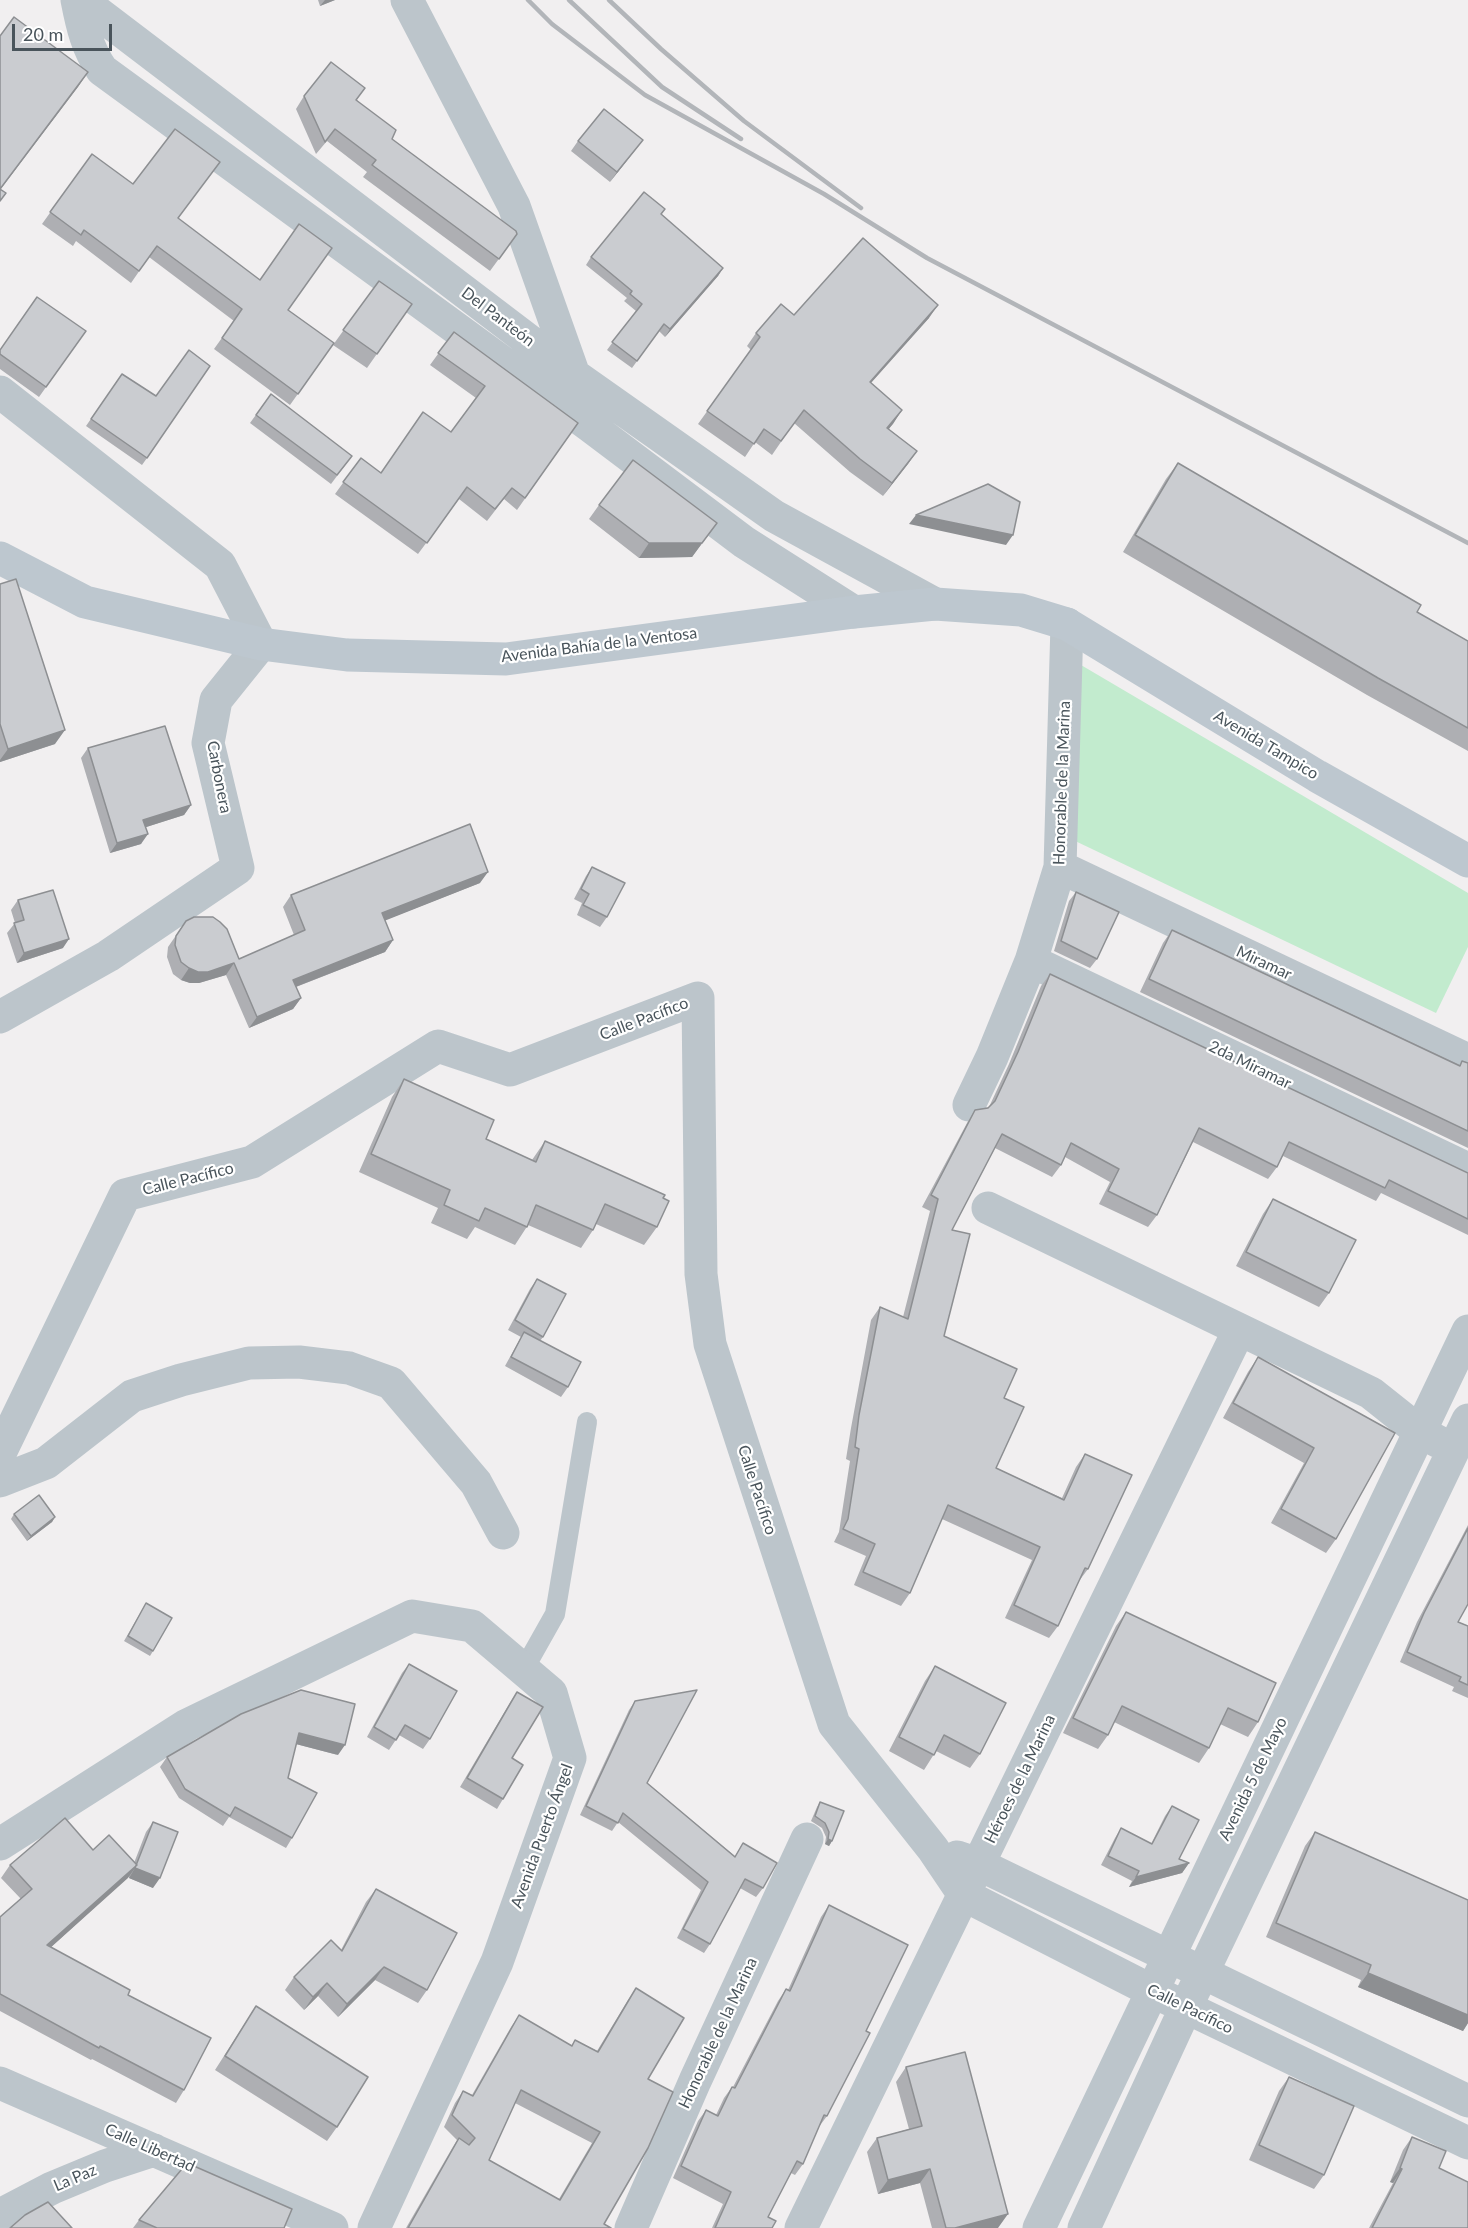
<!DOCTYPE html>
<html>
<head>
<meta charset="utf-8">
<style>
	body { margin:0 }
	#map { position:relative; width:1468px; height:2228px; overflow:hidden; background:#f1eff0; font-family:Lato,sans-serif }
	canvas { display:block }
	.scale { position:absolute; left:12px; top:24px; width:100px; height:27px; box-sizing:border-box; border:3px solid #49545b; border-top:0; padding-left:8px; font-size:18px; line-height:21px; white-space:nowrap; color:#49545b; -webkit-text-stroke:4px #fff; paint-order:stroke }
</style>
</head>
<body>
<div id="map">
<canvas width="1468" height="2228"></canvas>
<div class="scale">20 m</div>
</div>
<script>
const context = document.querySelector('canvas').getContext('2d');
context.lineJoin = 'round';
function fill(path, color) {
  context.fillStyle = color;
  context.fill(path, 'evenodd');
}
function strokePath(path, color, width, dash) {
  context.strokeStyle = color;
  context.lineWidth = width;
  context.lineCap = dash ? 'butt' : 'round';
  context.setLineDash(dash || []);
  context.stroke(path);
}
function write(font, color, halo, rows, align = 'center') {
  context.font = font + ' Lato,sans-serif';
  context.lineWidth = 4.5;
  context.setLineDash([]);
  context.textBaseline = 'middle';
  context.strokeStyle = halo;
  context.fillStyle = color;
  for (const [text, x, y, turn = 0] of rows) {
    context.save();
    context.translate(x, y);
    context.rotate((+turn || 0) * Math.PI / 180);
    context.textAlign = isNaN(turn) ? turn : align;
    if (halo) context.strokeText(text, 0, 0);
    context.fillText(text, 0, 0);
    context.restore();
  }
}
fill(new Path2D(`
	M 1081,665 L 1468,893 L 1468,947 L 1436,1013 L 1071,839 Z`), '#c2ebce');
strokePath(new Path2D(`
	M 524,1669 L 555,1614 L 587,1422`), '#bcc5cb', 20);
strokePath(new Path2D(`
	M 77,0 C 82,26 87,48 102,70 L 590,426 L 744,542 L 854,612
	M 81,0 L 574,375 L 774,516 L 935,604
	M 407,0 L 514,206 L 574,375
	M 0,392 L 220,565 L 261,644 L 216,700 L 208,743 L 238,868 L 108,956 L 0,1017
	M 1060,867 L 1468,1060
	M 1031,961 L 1468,1169
	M 969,1105 L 992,1057 L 1031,961 L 1060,867 L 1067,624
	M 988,1208 L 1371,1393 L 1420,1432 L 1439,1442
	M 0,1453 L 125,1195 L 252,1162 L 438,1046 L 510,1070 L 698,998 L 701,1274 L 710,1344 L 834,1724 L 933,1849 L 964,1895 L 1152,1991 L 1468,2143
	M 0,1481 L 46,1463 L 132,1396 L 181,1380 L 249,1363 L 299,1362 L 349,1368 L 391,1383 L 476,1483 L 503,1533
	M 0,1844 L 187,1725 L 412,1616 L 472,1626 L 551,1693 L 570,1758 L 497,1962 L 374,2228
	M 957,1857 L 978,1864 L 1468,2101
	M 0,2083 L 332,2228
	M 0,2215 L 52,2188 L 105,2166 L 154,2150
	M 631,2228 L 695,2081 L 807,1839
	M 801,2228 L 1239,1330
	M 1039,2228 L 1468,1331
	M 1084,2228 L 1186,2007 L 1468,1420`), '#bcc5cb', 33);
strokePath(new Path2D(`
	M 0,558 L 85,602 L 261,644 L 347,655 L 506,659 L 854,612 L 935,604 L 1021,610 L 1067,624 L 1317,776 L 1468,861`), '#bdc7cf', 33);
strokePath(new Path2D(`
	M 528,0 L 552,24 L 645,95 L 824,194 L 927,258 L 1468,543
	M 569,0 L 662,87 L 741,139
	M 609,0 L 661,49 L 744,121 L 861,208`), '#b2b5b9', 4.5);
fill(new Path2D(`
	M 318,0 L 335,0 L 320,6 Z
	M 304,96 L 357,100 L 392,139 L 517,234 L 490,271 L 363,177 L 367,172 L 327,141 L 316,154 L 296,109 Z
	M 578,141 L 636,149 L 610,182 L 571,151 Z
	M 92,154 L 178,219 L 288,310 L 334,343 L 290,405 L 214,349 L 234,321 L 149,257 L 131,283 L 76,241 L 73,246 L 42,224 Z
	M 661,214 L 723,268 L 718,276 L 665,337 L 659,331 L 632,368 L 607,350 L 636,311 L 624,301 L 627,298 L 586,265 L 591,257 Z
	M 379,281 L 412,304 L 367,368 L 333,345 Z
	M 794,315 L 929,318 L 871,383 L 902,410 L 889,429 L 917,451 L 883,496 L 850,472 L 794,423 L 772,455 L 755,442 L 745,457 L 698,424 L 751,350 L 747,346 L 756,333 Z
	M 86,331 L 39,397 L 0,369 L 0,350 Z
	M 454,332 L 578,423 L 517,510 L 504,499 L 487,521 L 459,499 L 418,554 L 335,494 L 361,458 L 381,473 L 451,432 L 476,398 L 430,365 Z
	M 122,374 L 147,458 L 142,465 L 86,426 Z
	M 271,394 L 352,456 L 331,484 L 250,423 Z
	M 1178,463 L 1417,612 L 1468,641 L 1468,751 L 1367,695 L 1123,552 L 1166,479 Z
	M 599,505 L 717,523 L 692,557 L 639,558 L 589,519 Z
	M 0,584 L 55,744 L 0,762 Z
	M 88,748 L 191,805 L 184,815 L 146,827 L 141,844 L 110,853 L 81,758 Z
	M 592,867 L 607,917 L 600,927 L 577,915 L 582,903 L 574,899 L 586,876 Z
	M 480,883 L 385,920 L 393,940 L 385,952 L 296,987 L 301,998 L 293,1009 L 249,1028 L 226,975 L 199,983 L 190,983 L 181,980 L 173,974 L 167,957 L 168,947 L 186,921 L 239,959 L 294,935 L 283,907 L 291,895 Z
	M 1076,892 L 1097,959 L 1090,968 L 1054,951 L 1069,901 Z
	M 18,900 L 63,948 L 17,963 L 7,933 L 15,923 L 11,910 Z
	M 1172,930 L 1460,1065 L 1462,1061 L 1468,1063 L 1468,1148 L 1140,992 L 1163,943 Z
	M 1050,974 L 1468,1173 L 1468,1235 L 1381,1193 L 1376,1201 L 1283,1156 L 1277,1167 L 1268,1179 L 1193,1142 L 1157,1215 L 1148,1227 L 1099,1204 L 1110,1182 L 1065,1157 L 1061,1165 L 1052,1177 L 995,1148 L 952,1230 L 944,1336 L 1004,1398 L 996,1468 L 1062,1498 L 1076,1467 L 1085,1454 L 1088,1569 L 1079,1581 L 1058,1626 L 1049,1638 L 1005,1618 L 1032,1560 L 942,1519 L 910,1593 L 901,1606 L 854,1585 L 866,1556 L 834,1542 L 839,1532 L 850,1461 L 846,1459 L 851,1428 L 871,1320 L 880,1307 L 903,1317 L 930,1211 L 922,1207 L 967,1123 L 975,1110 L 989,1107 L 1009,1064 L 1041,986 Z
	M 404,1079 L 486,1139 L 532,1160 L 545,1141 L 663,1198 L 657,1227 L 644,1245 L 596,1224 L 593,1230 L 581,1248 L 528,1225 L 515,1245 L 475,1227 L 467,1239 L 431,1223 L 438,1208 L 359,1172 L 392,1097 Z
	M 1273,1199 L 1329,1293 L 1319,1307 L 1236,1266 L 1263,1214 Z
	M 537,1279 L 543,1337 L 540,1341 L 568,1387 L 561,1397 L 505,1366 L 521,1337 L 508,1330 L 530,1289 Z
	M 1258,1357 L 1395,1433 L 1336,1539 L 1326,1553 L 1271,1523 L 1304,1463 L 1223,1418 L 1248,1372 Z
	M 14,1514 L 55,1517 L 52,1522 L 27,1541 L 11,1519 Z
	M 1468,1525 L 1468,1604 L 1458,1622 L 1468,1626 L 1468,1698 L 1452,1691 L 1454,1687 L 1400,1662 L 1417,1622 Z
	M 146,1603 L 153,1651 L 150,1656 L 124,1641 Z
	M 1126,1612 L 1258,1722 L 1248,1737 L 1220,1724 L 1209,1748 L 1199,1763 L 1114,1722 L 1108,1735 L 1098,1749 L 1063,1733 L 1116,1626 Z
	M 409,1664 L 430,1739 L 423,1749 L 399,1735 L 389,1750 L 367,1737 L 402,1673 Z
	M 935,1666 L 980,1754 L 970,1768 L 936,1751 L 924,1770 L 889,1751 L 925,1681 Z
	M 517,1692 L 512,1758 L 503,1799 L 497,1809 L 460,1787 L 511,1701 Z
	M 635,1701 L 647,1783 L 735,1856 L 743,1843 L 763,1888 L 756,1897 L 740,1888 L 710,1944 L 704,1953 L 677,1938 L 701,1890 L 618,1822 L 612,1831 L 580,1815 L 629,1710 Z
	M 241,1714 L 338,1755 L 296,1744 L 288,1778 L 292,1838 L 286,1848 L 229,1817 L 223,1826 L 179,1798 L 160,1767 L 167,1757 Z
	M 820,1802 L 832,1841 L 829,1846 L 825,1844 L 826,1837 L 822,1828 L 811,1821 L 817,1807 Z
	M 1172,1806 L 1179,1859 L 1189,1863 L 1182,1873 L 1129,1887 L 1132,1881 L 1101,1865 L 1115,1838 L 1121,1828 L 1151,1844 L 1165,1816 Z
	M 153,1822 L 153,1888 L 129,1878 L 129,1876 L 51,1947 L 128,1995 L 184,2090 L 176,2103 L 92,2059 L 91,2060 L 0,2011 L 0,1917 L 21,1899 L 1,1878 L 10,1865 L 93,1850 L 134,1863 L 146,1832 Z
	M 1315,1832 L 1467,1900 L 1468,1899 L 1468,2023 L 1463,2031 L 1358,1987 L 1361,1980 L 1266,1937 L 1305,1846 Z
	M 376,1889 L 427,1990 L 418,2003 L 375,1980 L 338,2017 L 318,1996 L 304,2010 L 285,1990 L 294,1977 L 341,1950 L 366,1902 Z
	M 829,1905 L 866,2031 L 827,2116 L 818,2128 L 803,2164 L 795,2175 L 791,2173 L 768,2217 L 772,2228 L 712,2228 L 723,2204 L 673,2178 L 698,2121 L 706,2110 L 716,2115 L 724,2098 L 732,2087 L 733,2087 L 778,2001 L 786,1989 L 788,1990 L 821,1917 Z
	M 636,1988 L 648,2079 L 604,2224 L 611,2228 L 406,2228 L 451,2150 L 457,2140 L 444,2127 L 455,2103 L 463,2091 L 472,2095 L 511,2027 L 519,2015 L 571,2046 L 575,2040 L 597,2051 L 628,2000 ZM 515,2103 L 592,2143 L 559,2199 L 489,2160 Z
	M 256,2006 L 337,2127 L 327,2141 L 215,2070 Z
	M 906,2067 L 998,2228 L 932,2228 L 920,2183 L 878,2194 L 867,2152 L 877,2138 L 909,2129 L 896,2082 Z
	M 1289,2077 L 1324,2175 L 1314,2189 L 1249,2160 L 1279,2091 Z
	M 1412,2137 L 1439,2168 L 1468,2228 L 1369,2228 L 1393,2183 L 1390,2182 L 1403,2150 Z
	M 139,2220 L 284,2228 L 133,2228 Z`), '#aeafb3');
fill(new Path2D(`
	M 325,0 L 335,0 L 320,6 Z
	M 88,72 L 78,87 L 0,190 L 0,189 Z
	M 643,140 L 636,149 L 610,182 L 617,172 Z
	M 723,268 L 718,276 L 665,337 L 670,329 Z
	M 938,305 L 929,318 L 860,395 L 870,382 Z
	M 902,410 L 893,424 L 878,441 L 887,428 Z
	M 917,451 L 908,464 L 883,496 L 892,483 Z
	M 916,515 L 1013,535 L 1006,545 L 909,524 Z
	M 717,523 L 692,557 L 639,558 L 649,543 Z
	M 65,730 L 55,744 L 0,762 L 0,760 L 8,749 Z
	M 191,805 L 184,815 L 137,830 L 143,820 Z
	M 148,834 L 141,844 L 110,853 L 117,843 Z
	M 488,872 L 480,883 L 374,925 L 382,913 Z
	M 69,939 L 63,948 L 17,963 L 24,953 Z
	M 393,940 L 385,952 L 285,991 L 293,980 Z
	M 234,963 L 226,975 L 199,983 L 190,983 L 181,980 L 189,968 Z
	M 301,998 L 293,1009 L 249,1028 L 257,1017 Z
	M 55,1517 L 52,1522 L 27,1541 L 31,1536 Z
	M 299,1733 L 345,1745 L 338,1755 L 292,1743 Z
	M 828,1839 L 832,1841 L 829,1846 L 825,1844 Z
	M 1189,1863 L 1182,1873 L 1129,1887 L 1136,1877 Z
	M 137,1865 L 128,1878 L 39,1958 L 47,1945 Z
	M 135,1868 L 160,1878 L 153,1888 L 129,1878 Z
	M 384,1967 L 375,1980 L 338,2017 L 347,2004 Z
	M 1368,1973 L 1468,2015 L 1468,2023 L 1463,2031 L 1358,1987 Z
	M 327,1983 L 318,1996 L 304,2010 L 313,1997 Z
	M 1400,2168 L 1402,2169 L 1393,2183 L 1390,2182 Z
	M 930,2169 L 920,2183 L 878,2194 L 888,2180 Z
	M 1008,2214 L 998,2228 L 955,2228 Z`), '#8d8f92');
const building = new Path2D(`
	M 14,17 L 88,72 L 0,189 L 6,193 L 0,201 L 0,36 Z
	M 331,62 L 365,88 L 356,100 L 396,130 L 392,139 L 516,231 L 517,234 L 499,259 L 372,165 L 376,160 L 335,129 L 325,142 L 304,96 Z
	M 604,109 L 643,140 L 617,172 L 578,141 Z
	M 175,129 L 220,162 L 178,218 L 260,280 L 299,224 L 332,248 L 288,310 L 334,343 L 298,394 L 222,338 L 242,309 L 157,246 L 139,271 L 84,230 L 81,235 L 50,212 L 92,154 L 133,184 Z
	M 644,192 L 665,209 L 661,214 L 723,268 L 670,329 L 664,324 L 637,361 L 612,342 L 642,304 L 630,294 L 632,291 L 591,257 Z
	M 863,238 L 938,305 L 870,382 L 902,410 L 887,428 L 917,451 L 892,483 L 860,459 L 804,410 L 781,441 L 764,429 L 754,444 L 707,411 L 760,337 L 756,333 L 781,304 L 794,315 Z
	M 379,281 L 412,304 L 377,354 L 343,330 Z
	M 37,297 L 86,331 L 46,387 L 0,354 L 0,350 Z
	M 454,332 L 578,423 L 525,498 L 512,488 L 495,509 L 467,487 L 427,543 L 343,482 L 361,458 L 381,473 L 423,412 L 451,432 L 485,386 L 438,353 Z
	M 189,350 L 210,366 L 147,458 L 91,419 L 122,374 L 156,396 Z
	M 271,394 L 352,456 L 337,475 L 256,415 Z
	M 633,460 L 717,523 L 702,543 L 649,543 L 599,505 Z
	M 1178,463 L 1421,605 L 1417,612 L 1468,641 L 1468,728 L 1378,678 L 1135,535 Z
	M 988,484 L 1020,502 L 1013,535 L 916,515 Z
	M 16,579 L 65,730 L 8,749 L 0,724 L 0,584 Z
	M 165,726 L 191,805 L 143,820 L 148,834 L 117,843 L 88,748 Z
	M 470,824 L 488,872 L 382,913 L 393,940 L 293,980 L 301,998 L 257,1017 L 234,963 L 208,972 L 198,972 L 189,968 L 181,962 L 175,945 L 176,936 L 186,921 L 194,917 L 213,917 L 220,922 L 227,929 L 239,959 L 305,930 L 291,895 Z
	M 592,867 L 625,883 L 607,917 L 583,905 L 589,894 L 581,889 Z
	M 53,890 L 69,939 L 24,953 L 14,923 L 24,920 L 18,900 Z
	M 1076,892 L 1119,912 L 1097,959 L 1061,941 Z
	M 1172,930 L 1460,1066 L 1462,1061 L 1468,1063 L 1468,1131 L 1149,979 Z
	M 1050,974 L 1468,1173 L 1468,1219 L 1389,1180 L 1385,1188 L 1289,1142 L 1277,1167 L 1199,1128 L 1157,1215 L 1108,1191 L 1119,1169 L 1071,1143 L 1061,1165 L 1002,1134 L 952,1230 L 970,1234 L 944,1336 L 1017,1369 L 1004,1398 L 1024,1407 L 996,1468 L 1064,1500 L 1085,1454 L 1132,1475 L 1088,1569 L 1085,1568 L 1058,1626 L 1014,1605 L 1040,1547 L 948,1505 L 910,1593 L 863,1572 L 875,1544 L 843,1529 L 848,1519 L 859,1449 L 855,1447 L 859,1415 L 880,1307 L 908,1319 L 938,1199 L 931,1195 L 975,1110 L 988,1108 L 995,1101 L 1018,1052 Z
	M 404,1079 L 494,1120 L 486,1139 L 536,1162 L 545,1141 L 665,1195 L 663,1198 L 669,1201 L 657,1227 L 605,1204 L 593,1230 L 536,1205 L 527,1227 L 485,1208 L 479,1221 L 444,1205 L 450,1190 L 371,1154 Z
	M 1273,1199 L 1356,1240 L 1329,1293 L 1246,1252 Z
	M 537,1279 L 566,1294 L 543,1337 L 515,1320 Z
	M 524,1332 L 581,1362 L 568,1387 L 511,1357 Z
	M 1258,1357 L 1395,1433 L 1336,1539 L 1281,1509 L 1314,1448 L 1233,1403 Z
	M 39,1495 L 55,1517 L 31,1536 L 14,1514 Z
	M 1468,1528 L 1468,1604 L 1458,1622 L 1468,1626 L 1468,1685 L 1459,1681 L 1461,1677 L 1407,1652 L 1424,1613 Z
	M 146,1603 L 172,1618 L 153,1651 L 128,1636 Z
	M 1126,1612 L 1276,1683 L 1258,1722 L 1228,1708 L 1209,1748 L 1122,1706 L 1108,1735 L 1073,1718 Z
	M 409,1664 L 457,1691 L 430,1739 L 405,1725 L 396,1740 L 374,1727 Z
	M 935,1666 L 1006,1703 L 980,1754 L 944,1735 L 934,1755 L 899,1737 Z
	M 301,1690 L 355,1704 L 345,1745 L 299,1733 L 288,1778 L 317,1793 L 292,1838 L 235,1807 L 230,1816 L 185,1789 L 167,1757 L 241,1714 Z
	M 697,1690 L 647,1783 L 735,1857 L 743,1843 L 777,1863 L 763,1888 L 745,1879 L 710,1944 L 683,1929 L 708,1882 L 623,1813 L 618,1823 L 586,1806 L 635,1701 Z
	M 517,1692 L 543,1707 L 512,1758 L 523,1765 L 503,1799 L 467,1778 Z
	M 820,1802 L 844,1811 L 832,1841 L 828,1839 L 829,1832 L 825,1823 L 815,1816 Z
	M 1172,1806 L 1199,1820 L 1179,1859 L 1189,1863 L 1136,1877 L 1139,1871 L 1108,1856 L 1121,1828 L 1152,1844 Z
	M 65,1818 L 93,1850 L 109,1835 L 137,1865 L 47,1945 L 130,1990 L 128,1995 L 211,2038 L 184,2090 L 100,2046 L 99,2048 L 0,1994 L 0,1917 L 32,1889 L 10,1865 Z
	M 153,1822 L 178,1832 L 160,1878 L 135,1868 Z
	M 1315,1832 L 1468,1900 L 1468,2015 L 1368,1973 L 1371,1965 L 1276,1923 Z
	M 376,1889 L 457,1933 L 427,1990 L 384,1967 L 347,2004 L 327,1983 L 313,1997 L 294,1977 L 331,1940 L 342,1951 Z
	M 829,1905 L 908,1945 L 866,2031 L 870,2033 L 827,2116 L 824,2115 L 803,2164 L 797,2161 L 768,2217 L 776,2221 L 772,2228 L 715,2228 L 731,2192 L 681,2166 L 706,2110 L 718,2116 L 732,2087 L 735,2088 L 786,1989 L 790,1991 Z
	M 636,1988 L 684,2018 L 648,2079 L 673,2092 L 648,2148 L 604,2224 L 611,2228 L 408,2228 L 459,2138 L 469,2145 L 475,2138 L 452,2115 L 463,2091 L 473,2096 L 519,2015 L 572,2046 L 575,2040 L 598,2052 ZM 521,2090 L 600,2132 L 560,2200 L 489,2160 Z
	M 256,2006 L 368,2077 L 337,2127 L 225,2056 Z
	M 965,2052 L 1008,2214 L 955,2228 L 946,2228 L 930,2169 L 888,2180 L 877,2138 L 922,2126 L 906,2067 Z
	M 1289,2077 L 1354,2106 L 1324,2175 L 1259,2145 Z
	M 1412,2137 L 1446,2151 L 1439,2168 L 1468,2182 L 1468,2228 L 1372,2228 L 1402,2169 L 1400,2168 Z
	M 187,2163 L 292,2209 L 284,2228 L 157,2228 L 139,2220 Z
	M 48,2202 L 72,2228 L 10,2228 L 25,2215 Z`);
fill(building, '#caccd0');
strokePath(building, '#8d8f92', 1.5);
write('16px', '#49545b', '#fff', [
	["Del Panteón",498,317,37],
	["Avenida Bahía de la Ventosa",599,645,-7],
	["Avenida Tampico",1266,745,31],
	["Carbonera",219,777,79],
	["Honorable de la Marina",1062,783,-88],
	["Miramar",1264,963,25],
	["Calle Pacífico",644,1019,-21],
	["2da Miramar",1250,1065,26],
	["Calle Pacífico",188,1179,-14],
	["Calle Pacífico",757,1490,72],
	["Héroes de la Marina",1020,1779,-64],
	["Avenida 5 de Mayo",1253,1779,-64],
	["Avenida Puerto Ángel",542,1836,-70],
	["Calle Pacífico",1190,2009,26],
	["Honorable de la Marina",718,2033,-65],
	["Calle Libertad",150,2148,24],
	["La Paz",75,2178,-23]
]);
</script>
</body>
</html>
